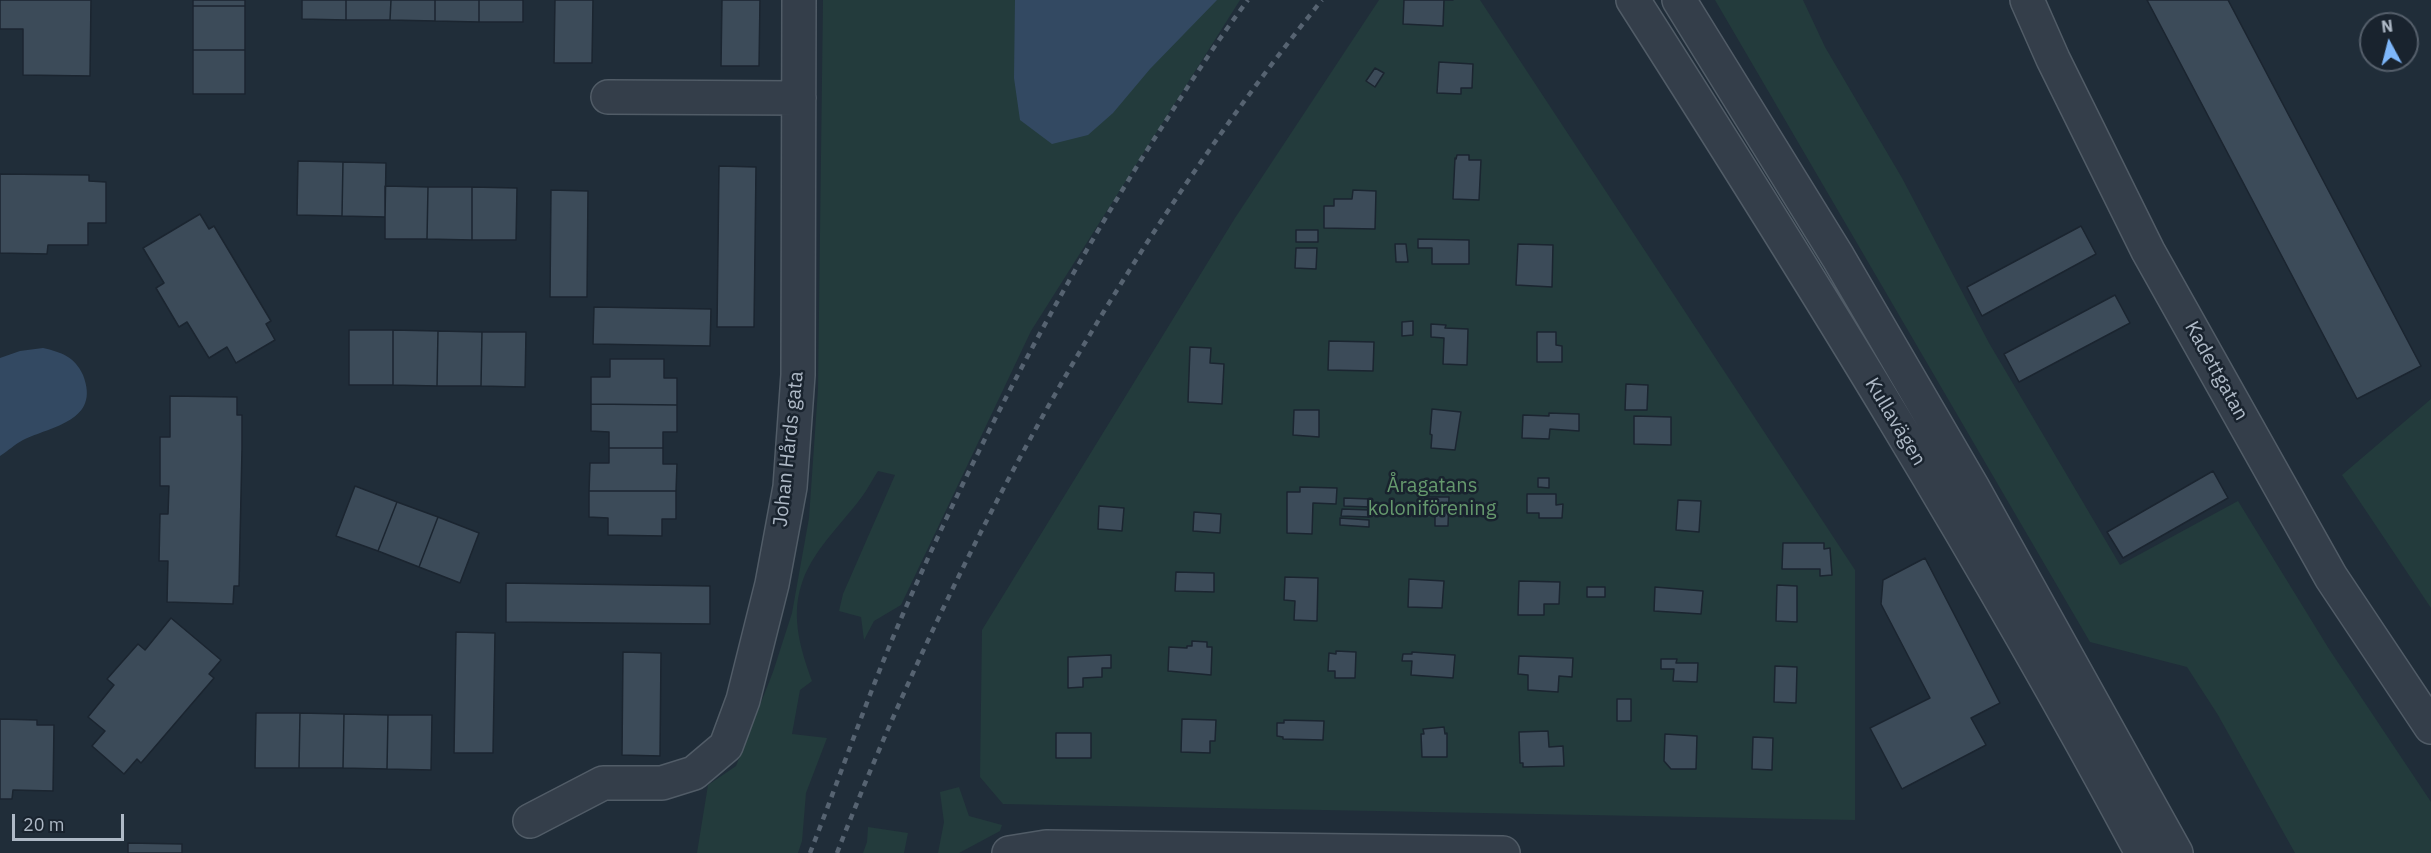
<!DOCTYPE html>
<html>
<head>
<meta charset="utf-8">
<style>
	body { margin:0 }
	#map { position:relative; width:2431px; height:853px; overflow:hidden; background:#202d39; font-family:"IBM Plex Sans",sans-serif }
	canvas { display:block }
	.north { position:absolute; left:2359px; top:12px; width:60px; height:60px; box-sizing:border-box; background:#19232e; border:2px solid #555f6b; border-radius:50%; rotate:353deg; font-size:16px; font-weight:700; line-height:24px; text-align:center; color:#aeb9c6 }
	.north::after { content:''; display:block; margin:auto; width:21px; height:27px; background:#7eb7fb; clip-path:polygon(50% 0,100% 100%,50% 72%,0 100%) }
	.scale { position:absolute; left:12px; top:814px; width:112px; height:27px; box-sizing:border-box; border:3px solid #aeb9c6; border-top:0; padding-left:8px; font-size:18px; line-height:21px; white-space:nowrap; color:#aeb9c6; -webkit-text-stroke:4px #19232e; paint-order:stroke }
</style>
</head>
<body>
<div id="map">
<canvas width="2431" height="853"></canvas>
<div class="north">N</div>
<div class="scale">20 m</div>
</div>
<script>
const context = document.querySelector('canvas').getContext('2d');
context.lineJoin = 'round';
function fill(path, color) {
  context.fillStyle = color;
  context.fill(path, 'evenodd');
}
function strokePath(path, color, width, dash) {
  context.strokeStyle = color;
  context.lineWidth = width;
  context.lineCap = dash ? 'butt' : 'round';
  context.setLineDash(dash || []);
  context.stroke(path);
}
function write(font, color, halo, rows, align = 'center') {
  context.font = font + ' "IBM Plex Sans",sans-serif';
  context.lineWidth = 5;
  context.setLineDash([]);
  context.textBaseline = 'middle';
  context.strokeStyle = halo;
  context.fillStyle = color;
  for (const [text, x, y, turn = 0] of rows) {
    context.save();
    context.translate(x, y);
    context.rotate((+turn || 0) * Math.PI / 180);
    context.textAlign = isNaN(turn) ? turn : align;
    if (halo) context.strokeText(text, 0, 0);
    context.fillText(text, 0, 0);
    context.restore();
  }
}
fill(new Path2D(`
	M 823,0 L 1240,0 L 1031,331 L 901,605 L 874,621 L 864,640 L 861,617 L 839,611 L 843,594 L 895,475 L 878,471 C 872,480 867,490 861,498 C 840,526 811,552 801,586 C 791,618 801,651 812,681 L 800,690 L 792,734 L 827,738 L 806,793 L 802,841 L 798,853 L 697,853 L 708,785 L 736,766 L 773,672 L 792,613 L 809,518 L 818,389 Z
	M 1379,0 L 1480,0 L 1855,570 L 1855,820 L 1003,804 L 980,777 L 982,630 L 1235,218 Z
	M 1715,0 L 1803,0 L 1825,47 L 1902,178 L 1989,343 L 2120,565 L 2238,501 L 2329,649 L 2431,802 L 2431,853 L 2295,853 L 2218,715 L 2187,667 L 2090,642 Z
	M 2431,399 L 2431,608 L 2342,475 Z
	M 959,787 L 969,816 L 1002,825 L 1000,831 L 959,853 L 938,853 L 944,822 L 940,792 Z
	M 868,827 L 908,833 L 904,853 L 863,853 L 867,842 Z`), '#233b3c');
fill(new Path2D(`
	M 1015,0 L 1217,0 L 1150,69 L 1113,113 L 1088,135 L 1052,144 L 1020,120 L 1014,78 Z
	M 43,348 C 61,352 75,357 83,375 C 101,421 52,426 23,440 C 15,444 8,451 0,456 L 0,358 L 20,351 Z`), '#334962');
const building = new Path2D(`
	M 0,0 L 91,0 L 90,76 L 23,75 L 23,29 L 0,29 Z
	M 193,0 L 245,0 L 245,6 L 193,6 Z
	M 302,0 L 346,0 L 346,20 L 302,19 Z
	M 346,0 L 391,0 L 390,20 L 346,20 Z
	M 391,0 L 435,0 L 435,21 L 390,20 Z
	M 435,0 L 479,0 L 479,22 L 435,21 Z
	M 479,0 L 523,0 L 523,22 L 479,22 Z
	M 555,0 L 593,0 L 592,63 L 554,63 Z
	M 722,0 L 760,0 L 759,66 L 721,66 Z
	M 1404,0 L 1453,0 L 1444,0 L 1443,26 L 1403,24 Z
	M 2147,0 L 2228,0 L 2421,366 L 2357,399 Z
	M 193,6 L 245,6 L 245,50 L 193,50 Z
	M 193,50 L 245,50 L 245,94 L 193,94 Z
	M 1439,62 L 1473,64 L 1472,88 L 1461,88 L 1461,94 L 1437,93 Z
	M 1375,68 L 1384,73 L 1375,87 L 1366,81 Z
	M 1457,155 L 1469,155 L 1469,160 L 1481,160 L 1479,200 L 1453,199 L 1455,158 L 1456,159 Z
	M 298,161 L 343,162 L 342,216 L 297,215 Z
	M 343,162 L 386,163 L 385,217 L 342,216 Z
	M 719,166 L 756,167 L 754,327 L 717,327 Z
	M 0,174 L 89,175 L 89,181 L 106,182 L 106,223 L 88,223 L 88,245 L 48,245 L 47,254 L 0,253 Z
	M 385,186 L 428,187 L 427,239 L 385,239 Z
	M 428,187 L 472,187 L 472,240 L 427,239 Z
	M 472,187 L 517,188 L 516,240 L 472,240 Z
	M 551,190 L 588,191 L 587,297 L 550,297 Z
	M 1353,190 L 1376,191 L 1375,229 L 1324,228 L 1324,206 L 1334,206 L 1334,199 L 1352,199 Z
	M 200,214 L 209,229 L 214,226 L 271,321 L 266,324 L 275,340 L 236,363 L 227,347 L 209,358 L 187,322 L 179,327 L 156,288 L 164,283 L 143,248 Z
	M 2081,226 L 2096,254 L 1982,316 L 1967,287 Z
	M 1296,230 L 1318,230 L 1318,242 L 1296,242 Z
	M 1418,239 L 1469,240 L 1469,264 L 1432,264 L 1432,248 L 1418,248 Z
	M 1395,244 L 1406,244 L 1408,262 L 1396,262 Z
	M 1518,244 L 1553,245 L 1552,287 L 1516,285 Z
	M 1296,248 L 1317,248 L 1316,269 L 1295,268 Z
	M 2115,295 L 2130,323 L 2019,382 L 2004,354 Z
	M 594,307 L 711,309 L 710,346 L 593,344 Z
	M 1413,321 L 1413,335 L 1402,336 L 1402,322 Z
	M 1431,324 L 1446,325 L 1445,328 L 1468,329 L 1467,365 L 1443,364 L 1444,338 L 1431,337 Z
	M 349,330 L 393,330 L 393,385 L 349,385 Z
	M 393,330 L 438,331 L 437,386 L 393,385 Z
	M 438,331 L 482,332 L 481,386 L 437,386 Z
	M 482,332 L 526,332 L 525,387 L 481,386 Z
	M 1537,332 L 1556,332 L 1556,345 L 1562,346 L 1562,362 L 1537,362 Z
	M 1329,341 L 1374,342 L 1373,371 L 1328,370 Z
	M 1190,347 L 1211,348 L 1210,363 L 1224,364 L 1222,404 L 1188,402 Z
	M 610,359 L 664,359 L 664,378 L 677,378 L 677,405 L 591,404 L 591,377 L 610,377 Z
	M 1626,384 L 1648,385 L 1647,410 L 1625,410 Z
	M 170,396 L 237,397 L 237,415 L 242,415 L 242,449 L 239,586 L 234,586 L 233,604 L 167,602 L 168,561 L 159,561 L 160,514 L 168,514 L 169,486 L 160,486 L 160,437 L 170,437 Z
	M 591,404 L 677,405 L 677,432 L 663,432 L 663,448 L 609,448 L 609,432 L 591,431 Z
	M 1432,409 L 1461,412 L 1455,450 L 1431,448 L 1432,435 L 1430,434 Z
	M 1294,410 L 1319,410 L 1319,437 L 1293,435 Z
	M 1549,413 L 1579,414 L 1579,431 L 1550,429 L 1549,439 L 1522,438 L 1523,415 L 1549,416 Z
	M 1634,416 L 1671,417 L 1671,445 L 1634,444 Z
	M 609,448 L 663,448 L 663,464 L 677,464 L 676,491 L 589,491 L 590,463 L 609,463 Z
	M 2213,471 L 2228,498 L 2123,558 L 2107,532 Z
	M 1538,478 L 1549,478 L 1549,488 L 1538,487 Z
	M 355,486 L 397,502 L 378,551 L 336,536 Z
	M 1300,487 L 1337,488 L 1336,504 L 1313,503 L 1312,534 L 1287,533 L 1287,492 L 1300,492 Z
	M 589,491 L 676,491 L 676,519 L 662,519 L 662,536 L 608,535 L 608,518 L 589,517 Z
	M 1527,494 L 1556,494 L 1556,505 L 1563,504 L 1562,518 L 1539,518 L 1539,513 L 1527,513 Z
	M 1425,497 L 1449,497 L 1448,526 L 1435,526 L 1435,515 L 1425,515 Z
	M 1344,498 L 1370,499 L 1370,507 L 1344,506 Z
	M 1678,500 L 1701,501 L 1699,532 L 1676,530 Z
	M 397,502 L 438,517 L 419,567 L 378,551 Z
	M 1099,506 L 1124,508 L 1122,531 L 1098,529 Z
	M 1342,509 L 1370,510 L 1369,517 L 1341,516 Z
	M 1194,512 L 1221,514 L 1220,533 L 1193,531 Z
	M 438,517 L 479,533 L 460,583 L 419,567 Z
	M 1340,518 L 1369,520 L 1369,527 L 1340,525 Z
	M 1783,543 L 1824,543 L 1824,549 L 1830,548 L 1832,575 L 1820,576 L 1820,569 L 1782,569 Z
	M 1925,558 L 2000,703 L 1971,718 L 1986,745 L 1902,789 L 1870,728 L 1930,698 L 1881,604 L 1883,580 Z
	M 1176,572 L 1214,573 L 1214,592 L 1175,591 Z
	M 1285,577 L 1318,578 L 1317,621 L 1294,620 L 1295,601 L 1284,600 Z
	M 1409,579 L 1444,581 L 1442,608 L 1408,607 Z
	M 1519,581 L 1560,582 L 1559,604 L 1544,604 L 1544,615 L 1518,615 Z
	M 506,583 L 710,586 L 710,624 L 506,622 Z
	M 1777,585 L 1797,586 L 1797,622 L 1776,621 Z
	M 1587,587 L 1605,587 L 1605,597 L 1587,597 Z
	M 1655,587 L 1703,591 L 1701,614 L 1654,611 Z
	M 171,618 L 221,660 L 209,674 L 214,678 L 141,763 L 137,759 L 124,774 L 92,746 L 105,731 L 88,717 L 114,685 L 107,679 L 138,644 L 145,650 Z
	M 456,632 L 495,633 L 493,753 L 454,753 Z
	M 1192,641 L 1207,642 L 1207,647 L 1212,647 L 1211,675 L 1168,671 L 1169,647 L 1187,648 L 1187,646 L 1192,646 Z
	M 1336,651 L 1356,652 L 1355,678 L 1335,678 L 1335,671 L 1328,671 L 1329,653 L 1336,654 Z
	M 623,652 L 661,653 L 660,756 L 622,755 Z
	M 1412,652 L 1455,655 L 1453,678 L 1411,675 L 1412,661 L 1402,661 L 1403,654 L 1412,654 Z
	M 1111,655 L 1111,668 L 1102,668 L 1102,677 L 1083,678 L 1083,687 L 1068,688 L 1068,657 Z
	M 1519,656 L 1573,658 L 1572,677 L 1559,676 L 1558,692 L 1528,690 L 1528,675 L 1518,674 Z
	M 1661,659 L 1677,659 L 1676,663 L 1698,663 L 1697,682 L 1673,681 L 1674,669 L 1661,669 Z
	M 1775,666 L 1797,667 L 1796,703 L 1774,702 Z
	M 1617,699 L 1631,699 L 1631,721 L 1617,721 Z
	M 256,713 L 300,713 L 299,768 L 255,768 Z
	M 300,713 L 344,714 L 343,768 L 299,768 Z
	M 344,714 L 388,715 L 387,769 L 343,768 Z
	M 388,715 L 432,715 L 431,770 L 387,769 Z
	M 0,719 L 37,720 L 37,725 L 54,725 L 53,791 L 13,790 L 12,799 L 0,799 Z
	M 1182,719 L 1216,720 L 1215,741 L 1210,741 L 1210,753 L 1181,752 Z
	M 1284,720 L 1324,721 L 1323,740 L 1283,739 L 1283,737 L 1277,736 L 1277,723 L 1284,723 Z
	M 1444,727 L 1445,734 L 1447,733 L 1447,757 L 1422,757 L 1421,734 L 1424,734 L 1423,729 Z
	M 1548,731 L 1549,747 L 1563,746 L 1564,766 L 1523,767 L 1523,763 L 1520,763 L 1519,732 Z
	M 1056,733 L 1091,733 L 1091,758 L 1056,758 Z
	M 1665,734 L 1697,736 L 1696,769 L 1671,769 L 1664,761 Z
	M 1753,737 L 1773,738 L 1772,770 L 1752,769 Z
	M 128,843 L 182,844 L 182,853 L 128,853 Z`);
fill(building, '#3c4b59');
strokePath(building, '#1b2530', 1.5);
const minor = new Path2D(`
	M 1633,0 C 1811,279 1986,561 2142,853
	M 1679,0 L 1838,257 L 1973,488 L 2176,853
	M 2027,0 L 2053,59 L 2148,251 L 2331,577 L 2431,727
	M 608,97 L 799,98
	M 530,821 L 603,783 L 662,783 L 694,773 L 726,746 L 743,700 L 772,584 L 790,487 L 798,375 L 799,0
	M 1009,853 L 1046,847 L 1503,853`);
strokePath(minor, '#515c67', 36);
strokePath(minor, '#343e4a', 33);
strokePath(new Path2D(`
	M 810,853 C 841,774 869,692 903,614 C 974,452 1056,294 1151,144 C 1182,96 1213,46 1248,0
	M 837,853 C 955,551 1118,253 1322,0`), '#566371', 4.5, [6, 6]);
write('20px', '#aeb9c6', '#19232e', [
	["Kadettgatan",2216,371,61],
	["Kullavägen",1895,422,59],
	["Johan Hårds gata",789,449,-84]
]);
write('20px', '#65986d', '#19232e', [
	["Åragatans",1432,486],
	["koloniförening",1432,509]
]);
</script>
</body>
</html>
